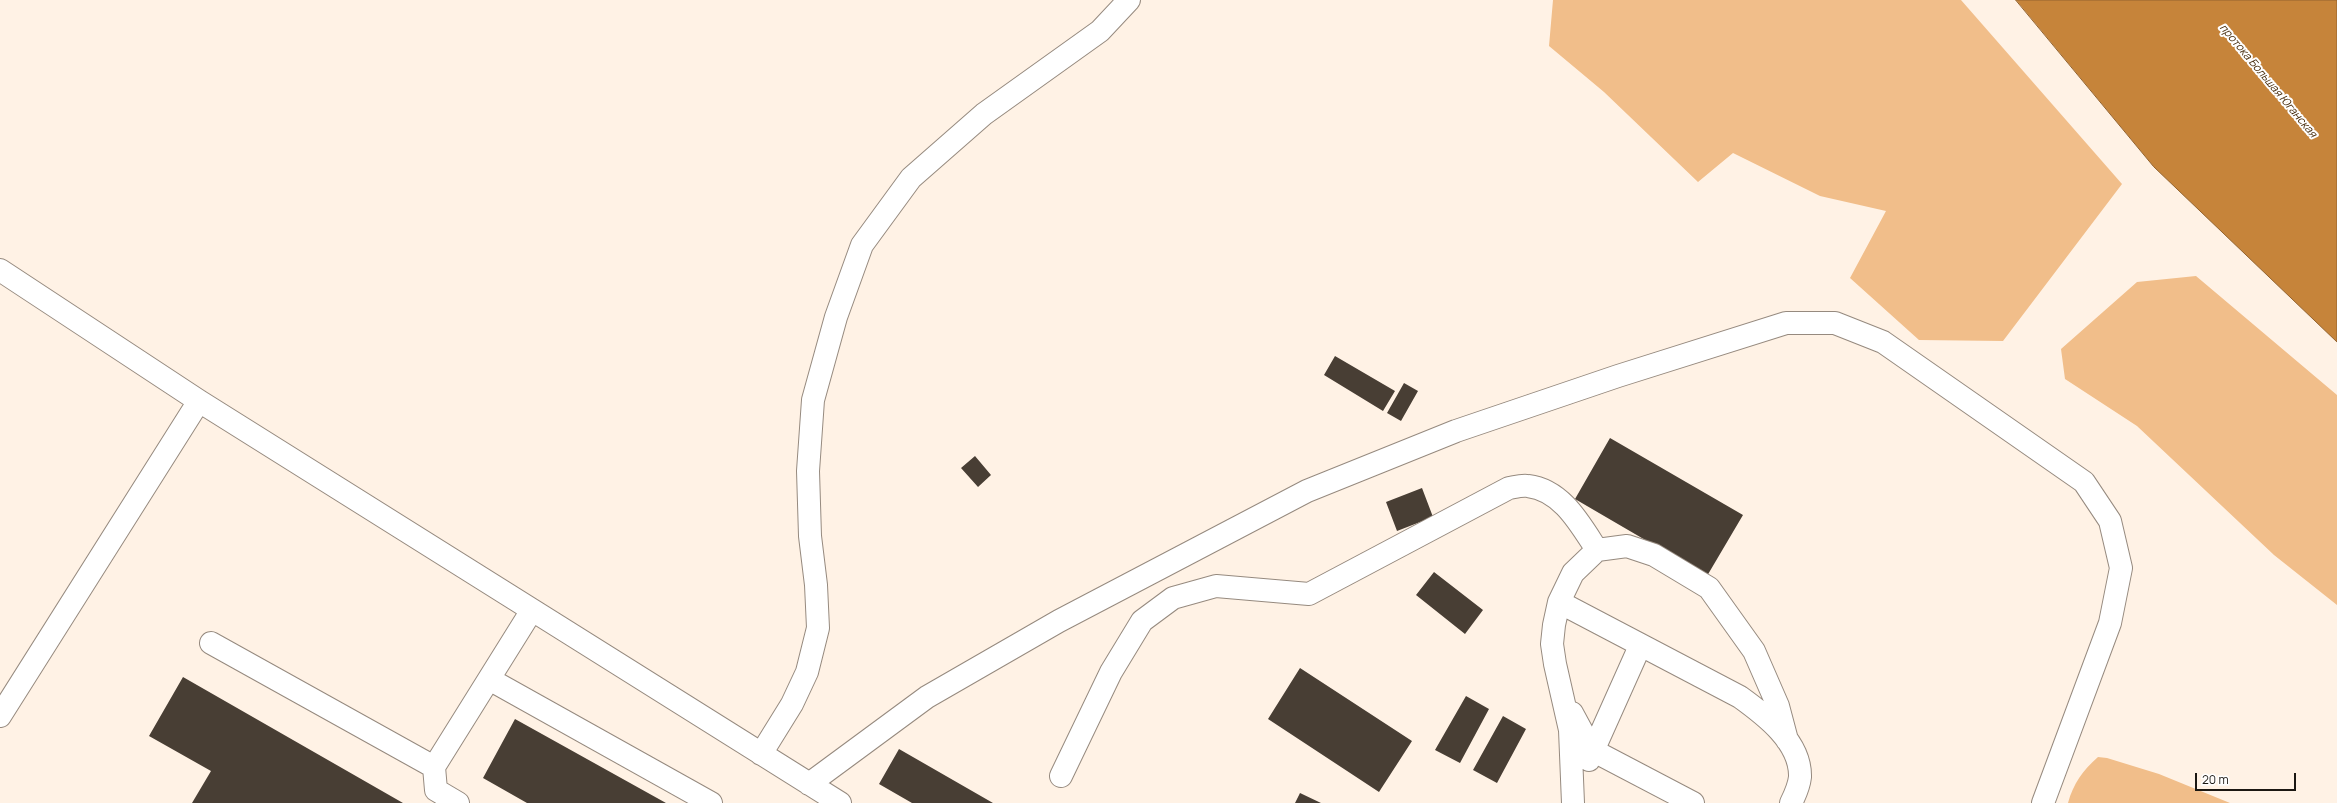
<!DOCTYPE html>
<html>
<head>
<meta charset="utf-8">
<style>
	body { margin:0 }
	#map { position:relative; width:2337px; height:803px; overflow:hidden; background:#fff2e5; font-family:Manrope,sans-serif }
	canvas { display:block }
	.scale { position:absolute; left:2195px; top:773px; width:101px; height:18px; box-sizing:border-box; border:2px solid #1b1712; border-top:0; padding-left:5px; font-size:12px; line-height:14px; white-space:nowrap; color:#1b1712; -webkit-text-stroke:3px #fff; paint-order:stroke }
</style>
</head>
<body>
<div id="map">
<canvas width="2337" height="803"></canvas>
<div class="scale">20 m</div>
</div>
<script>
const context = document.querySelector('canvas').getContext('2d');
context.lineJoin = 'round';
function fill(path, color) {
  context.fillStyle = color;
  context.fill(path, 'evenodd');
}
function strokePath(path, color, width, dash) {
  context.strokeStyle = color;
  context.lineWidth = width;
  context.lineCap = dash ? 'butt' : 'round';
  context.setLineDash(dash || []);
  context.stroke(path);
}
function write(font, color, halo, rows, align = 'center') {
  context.font = font + ' Manrope,sans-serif';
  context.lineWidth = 4;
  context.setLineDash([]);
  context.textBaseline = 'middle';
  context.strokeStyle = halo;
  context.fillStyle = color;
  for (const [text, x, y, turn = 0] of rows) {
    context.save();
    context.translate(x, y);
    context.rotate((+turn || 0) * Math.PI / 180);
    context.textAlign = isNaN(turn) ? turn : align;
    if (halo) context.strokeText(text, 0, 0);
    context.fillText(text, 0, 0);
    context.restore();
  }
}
fill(new Path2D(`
	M 1553,0 L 1961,0 L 2122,184 L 2003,341 L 1919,340 L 1850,278 L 1886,211 L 1820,196 L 1733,153 L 1698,182 L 1604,92 L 1549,46 Z
	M 2196,276 L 2337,395 L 2337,605 L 2274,555 L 2137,426 L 2065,379 L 2061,349 L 2137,282 Z
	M 2098,757 L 2107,758 L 2159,774 L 2230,803 L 2068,803 C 2073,784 2083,770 2098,757 Z`), '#f1be8a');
const water = new Path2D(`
	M 2016,0 L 2337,0 L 2337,342 L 2154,167 Z`);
fill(water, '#c6843a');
strokePath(water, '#93632e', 1);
fill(new Path2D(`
	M 1335,356 L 1395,391 L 1383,411 L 1324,375 Z
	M 1404,383 L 1418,391 L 1401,421 L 1387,413 Z
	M 1610,438 L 1743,515 L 1707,576 L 1575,499 Z
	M 975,456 L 991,475 L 978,487 L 961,468 Z
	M 1422,488 L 1433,517 L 1397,531 L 1386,502 Z
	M 1434,572 L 1483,610 L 1465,634 L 1416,595 Z
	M 1300,668 L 1412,741 L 1379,792 L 1268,719 Z
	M 183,677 L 403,803 L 192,803 L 211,771 L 149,736 Z
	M 1466,696 L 1489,709 L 1460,763 L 1435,750 Z
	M 1503,716 L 1526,729 L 1497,783 L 1473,770 Z
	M 515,719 L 666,803 L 527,803 L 483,778 Z
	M 899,749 L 993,803 L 912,803 L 879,784 Z
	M 1300,793 L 1321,803 L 1295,803 Z`), '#483e34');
const minor = new Path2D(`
	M 0,270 L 199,401 L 840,803
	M 1559,602 L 1740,697 C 1765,715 1801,742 1800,777 C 1799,786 1795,795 1791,803
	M 211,643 L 434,767
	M 489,679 L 711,803
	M 1572,713 L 1592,750 L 1693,803
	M 0,716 L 199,401
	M 761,754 L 792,704 L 807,672 L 818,628 L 816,585 L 810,536 L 808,471 L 813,400 L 836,317 L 862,245 L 911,178 L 984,114 L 1100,31 L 1129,0
	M 1589,760 L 1640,646
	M 1061,776 L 1111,672 L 1142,621 L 1173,598 L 1216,586 L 1309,594 L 1509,488 C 1515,487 1522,485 1528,486 C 1562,490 1580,524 1597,550
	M 809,784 L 927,697 L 1059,621 L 1307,491 L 1456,431 L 1618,376 L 1786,323 L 1835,323 L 1883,342 L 2084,482 L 2110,521 L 2121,568 L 2110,623 L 2043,803
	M 458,803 L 436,790 L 434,767 L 532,610
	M 1573,803 L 1570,730 L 1555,664 L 1552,644 L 1554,625 L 1559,602 L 1573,573 L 1597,550 L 1627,546 L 1654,555 L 1709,588 L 1754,651 L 1778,706 L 1787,740`);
strokePath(minor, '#968a7f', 24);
strokePath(minor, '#fff', 22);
write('italic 11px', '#452a0a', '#fff', [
	["протока Большая Юганская",2268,81,50]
]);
</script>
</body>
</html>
